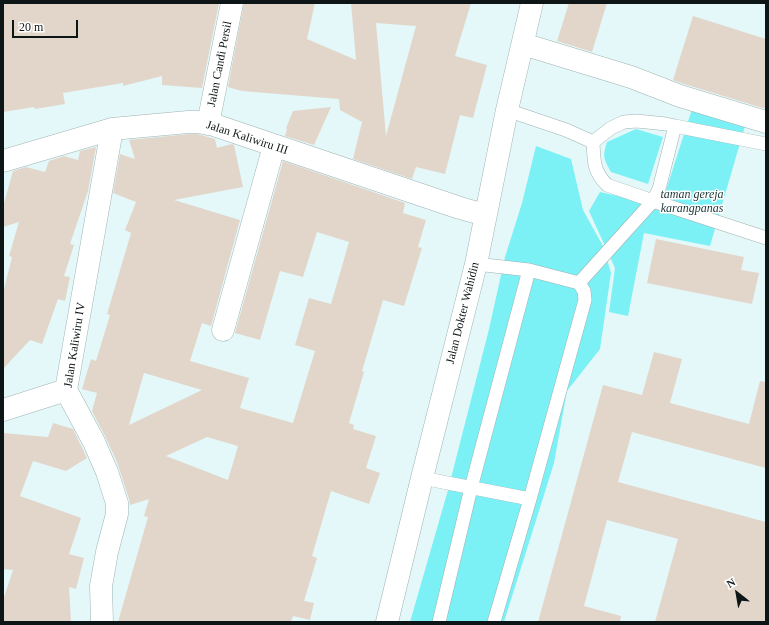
<!DOCTYPE html>
<html>
<head>
<meta charset="utf-8">
<style>
	body { margin:0 }
	#map { position:relative; width:769px; height:625px; overflow:hidden; background:#e4f8f9; font-family:Georgia,serif }
	canvas { display:block }
	.frame { position:absolute; inset:0; border:4px solid #0e1516; pointer-events:none }
	.north { position:absolute; left:717px; top:573px; width:40px; height:40px; -webkit-text-stroke:3px #fff; paint-order:stroke; rotate:329deg; font-size:11px; font-weight:700; line-height:16px; text-align:center; color:#0e1516 }
	.north::after { content:''; display:block; margin:auto; width:14px; height:18px; background:#0e1516; clip-path:polygon(50% 0,100% 100%,50% 72%,0 100%) }
	.scale { position:absolute; left:12px; top:20px; width:66px; height:18px; box-sizing:border-box; border:2px solid #0e1516; border-top:0; padding-left:5px; font-size:12px; line-height:14px; white-space:nowrap; color:#0e1516; -webkit-text-stroke:3px #fff; paint-order:stroke }
</style>
</head>
<body>
<div id="map">
<canvas width="769" height="625"></canvas>
<div class="frame"></div>
<div class="north">N</div>
<div class="scale">20 m</div>
</div>
<script>
const context = document.querySelector('canvas').getContext('2d');
context.lineJoin = 'round';
function fill(path, color) {
  context.fillStyle = color;
  context.fill(path, 'evenodd');
}
function strokePath(path, color, width, dash) {
  context.strokeStyle = color;
  context.lineWidth = width;
  context.lineCap = dash ? 'butt' : 'round';
  context.setLineDash(dash || []);
  context.stroke(path);
}
function write(font, color, halo, rows, align = 'center') {
  context.font = font + ' Georgia,serif';
  context.lineWidth = 3;
  context.setLineDash([]);
  context.textBaseline = 'middle';
  context.strokeStyle = halo;
  context.fillStyle = color;
  for (const [text, x, y, turn = 0] of rows) {
    context.save();
    context.translate(x, y);
    context.rotate((+turn || 0) * Math.PI / 180);
    context.textAlign = isNaN(turn) ? turn : align;
    if (halo) context.strokeText(text, 0, 0);
    context.fillText(text, 0, 0);
    context.restore();
  }
}
fill(new Path2D(`
	M 692,109 L 745,126 L 710,246 L 644,233 L 628,316 L 609,312 L 615,268 L 589,211 L 600,192 L 661,206 Z
	M 636,129 L 663,137 L 648,184 L 611,172 C 604,159 602,157 607,142 Z
	M 536,146 L 571,159 L 583,210 L 603,246 L 611,273 L 600,349 L 567,391 L 554,463 L 504,622 L 410,622 L 448,490 L 489,329 L 505,257 L 522,203 Z`), '#7bf1f6');
fill(new Path2D(`
	M 3,3 L 219,3 L 202,88 L 162,85 L 162,76 L 123,86 L 123,83 L 63,93 L 65,104 L 35,109 L 34,107 L 3,112 Z
	M 244,3 L 315,3 L 307,39 L 356,60 L 351,3 L 471,3 L 455,56 L 487,65 L 473,118 L 460,115 L 445,174 L 416,167 L 412,179 L 353,159 L 362,122 L 340,110 L 339,99 L 242,91 L 228,87 ZM 376,23 L 416,26 L 386,136 Z
	M 569,3 L 607,3 L 592,52 L 557,41 Z
	M 693,16 L 766,39 L 766,109 L 684,84 L 673,80 Z
	M 331,107 L 314,145 L 285,136 L 287,129 L 286,128 L 293,111 Z
	M 189,134 L 197,134 L 215,139 L 217,148 L 232,144 L 234,145 L 243,187 L 174,200 L 240,220 L 211,326 L 202,323 L 190,361 L 249,378 L 240,408 L 293,423 L 315,351 L 295,345 L 309,298 L 331,304 L 349,242 L 317,232 L 303,277 L 280,271 L 260,340 L 235,333 L 283,161 L 405,203 L 403,213 L 426,220 L 418,247 L 422,248 L 404,306 L 383,300 L 362,371 L 364,372 L 349,423 L 354,425 L 353,429 L 376,436 L 366,468 L 380,473 L 369,504 L 331,491 L 312,556 L 317,558 L 304,601 L 314,603 L 310,620 L 293,616 L 291,622 L 118,622 L 148,517 L 144,516 L 149,499 L 130,505 L 129,499 L 117,462 L 105,436 L 92,411 L 97,393 L 82,389 L 91,359 L 96,361 L 110,315 L 107,314 L 131,233 L 125,230 L 136,202 L 113,193 L 120,154 L 135,159 L 129,140 ZM 144,373 L 202,390 L 129,425 ZM 207,437 L 238,446 L 228,480 L 166,456 Z
	M 96,147 L 88,191 L 70,244 L 74,245 L 64,276 L 70,277 L 65,301 L 58,299 L 42,344 L 30,340 L 3,369 L 3,293 L 12,257 L 9,256 L 19,222 L 3,227 L 3,207 L 13,171 L 26,167 L 45,172 L 49,161 L 64,156 L 78,160 L 80,151 Z
	M 656,239 L 744,257 L 741,270 L 759,273 L 752,304 L 647,283 Z
	M 654,352 L 682,359 L 670,403 L 749,424 L 760,381 L 766,382 L 766,468 L 632,432 L 618,482 L 766,522 L 766,622 L 655,622 L 678,539 L 607,520 L 584,606 L 621,616 L 620,622 L 538,622 L 603,385 L 642,395 Z
	M 53,423 L 73,429 L 87,458 L 66,471 L 33,461 L 20,496 L 81,518 L 69,554 L 84,558 L 76,589 L 69,587 L 71,622 L 3,622 L 3,600 L 13,570 L 3,569 L 3,433 L 48,437 Z`), '#e2d6ca');
const lane = new Path2D(`
	M 507,110 L 566,130 L 593,142
	M 637,121 L 666,124 L 675,126 L 659,189 L 653,201 L 607,185 C 593,171 594,160 593,142 L 611,128 L 624,122 Z
	M 675,126 L 766,144
	M 579,283 L 653,201 L 766,238
	M 422,478 L 530,499 L 585,300 L 584,291 L 579,283 L 529,270 L 476,264
	M 439,622 L 471,488 L 529,270
	M 494,622 L 530,499`);
const street = new Path2D(`
	M 523,44 L 631,77 L 680,96 L 766,122
	M 208,124 L 232,3
	M 3,161 L 112,129 L 188,122 L 198,122 L 214,125 L 460,208 L 485,215
	M 223,330 L 274,146
	M 3,410 L 66,390
	M 102,622 L 101,586 L 107,552 L 117,514 L 117,503 L 107,472 L 94,442 L 66,390 L 112,129`);
const highway = new Path2D(`
	M 387,622 L 422,478 L 476,264 L 507,110 L 532,3`);
strokePath(lane, '#9fb2b3', 14);
strokePath(street, '#9fb2b3', 23);
strokePath(highway, '#9fb2b3', 23);
strokePath(lane, '#fff', 13);
strokePath(street, '#fff', 22);
strokePath(highway, '#fff', 22);
write('12px', '#0e1516', '#fff', [
	["Jalan Candi Persil",220,64,-79],
	["Jalan Kaliwiru III",247,138,18],
	["Jalan Dokter Wahidin",463,313,-76],
	["Jalan Kaliwiru IV",75,345,-81]
]);
write('italic 12px', '#1c3537', '#fff', [
	["taman gereja",692,195],
	["karangpanas",692,209]
]);
</script>
</body>
</html>
